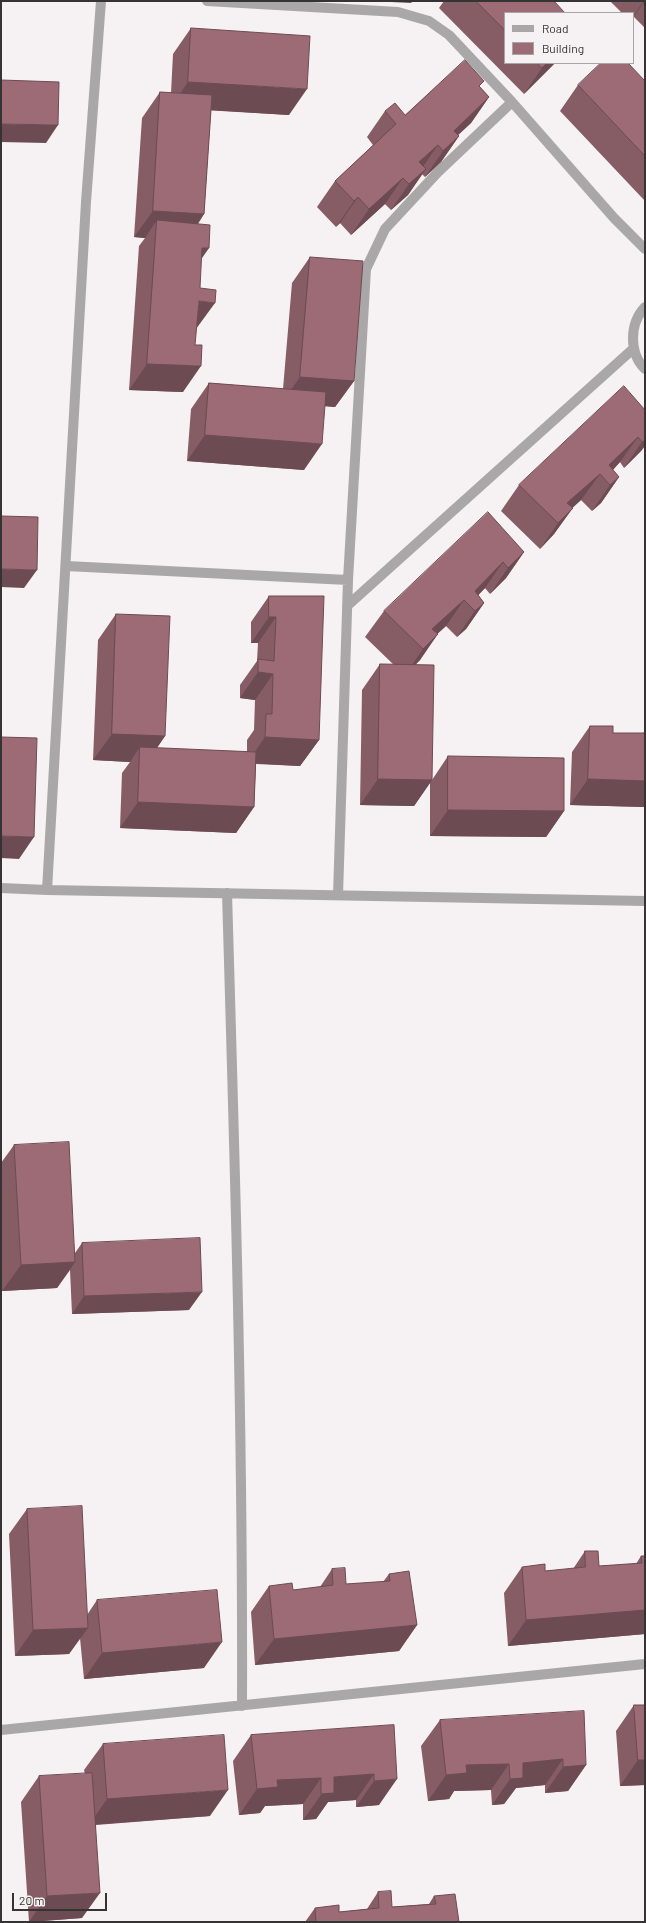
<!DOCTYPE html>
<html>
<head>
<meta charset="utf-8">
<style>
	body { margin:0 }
	#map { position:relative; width:646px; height:1923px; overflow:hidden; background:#f6f1f2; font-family:Barlow,sans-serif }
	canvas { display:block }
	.frame { position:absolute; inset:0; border:2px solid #353333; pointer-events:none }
	.legend { position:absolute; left:504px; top:12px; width:130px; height:52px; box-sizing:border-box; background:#f6f1f2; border:1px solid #a9a5a6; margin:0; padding:5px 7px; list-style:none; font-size:12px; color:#353333 }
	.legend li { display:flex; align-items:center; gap:8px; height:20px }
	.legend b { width:20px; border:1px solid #a9a5a6 }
	.scale { position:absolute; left:12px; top:1893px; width:95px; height:18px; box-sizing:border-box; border:2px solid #353333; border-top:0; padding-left:5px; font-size:12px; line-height:14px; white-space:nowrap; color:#353333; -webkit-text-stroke:3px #f6f1f2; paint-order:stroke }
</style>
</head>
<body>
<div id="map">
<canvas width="646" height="1923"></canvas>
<div class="frame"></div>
<ul class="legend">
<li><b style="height:5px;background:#a9a7a7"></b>Road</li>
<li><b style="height:11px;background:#9c6b75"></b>Building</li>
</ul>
<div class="scale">20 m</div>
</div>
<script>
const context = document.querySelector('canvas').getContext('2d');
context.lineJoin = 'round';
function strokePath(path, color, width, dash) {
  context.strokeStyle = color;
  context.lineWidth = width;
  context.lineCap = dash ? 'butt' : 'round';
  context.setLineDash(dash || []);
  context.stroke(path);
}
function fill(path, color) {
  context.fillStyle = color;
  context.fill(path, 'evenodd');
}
strokePath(new Path2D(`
	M 207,1 L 398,12 L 429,21 L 449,35 L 512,102 L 614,218 L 645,249
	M 645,307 C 629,324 629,353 645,369
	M 66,566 L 348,580
	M 347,606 L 633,349
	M 1,888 L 47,890 L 645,901
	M 47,890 L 86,202 L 101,1
	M 227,893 C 235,1164 243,1435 242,1706
	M 338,895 L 348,580 L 366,269 L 385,229 L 438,172 L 512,102
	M 1,1730 L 645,1664`), '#a9a7a7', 10);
fill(new Path2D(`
	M 444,1 L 554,1 L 505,13 L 505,63 L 555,63 L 524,94 L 439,8 Z
	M 610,1 L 645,1 L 645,28 L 634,17 L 633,17 L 633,13 L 622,13 Z
	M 191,28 L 289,115 L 211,110 L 204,214 L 198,224 L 201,259 L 196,329 L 183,392 L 129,390 L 139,246 L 145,238 L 134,237 L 142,118 L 160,92 L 171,93 L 173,54 Z
	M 645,81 L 645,201 L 560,111 L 578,85 Z
	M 480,87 L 489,97 L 471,123 L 458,135 L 459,136 L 441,162 L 425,177 L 422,174 L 408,195 L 391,210 L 385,204 L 351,235 L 340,223 L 336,227 L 317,207 L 335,181 L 373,145 L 367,137 L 385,111 L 405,115 Z
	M 310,257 L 354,381 L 335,407 L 325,406 L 304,470 L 187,461 L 191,409 L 209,383 L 283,389 L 292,283 Z
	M 624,386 L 645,446 L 641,451 L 624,468 L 620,462 L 613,470 L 619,477 L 601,503 L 592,511 L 581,500 L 572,508 L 554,534 L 540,549 L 501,511 L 519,485 Z
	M 524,552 L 506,578 L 490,594 L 485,588 L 478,595 L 484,603 L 466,629 L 457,637 L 446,626 L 437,634 L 420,660 L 415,665 L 432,780 L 448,756 L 564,811 L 546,837 L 430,836 L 430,783 L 414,806 L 360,805 L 362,690 L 380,664 L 394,665 L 365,637 L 384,611 Z
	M 269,596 L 319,740 L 300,766 L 256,764 L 254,807 L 236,833 L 120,828 L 122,773 L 130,762 L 93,760 L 98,640 L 116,614 L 165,736 L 157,748 L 247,752 L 247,740 L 254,730 L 255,700 L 240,698 L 240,685 L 257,661 L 258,643 L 251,643 L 251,622 Z
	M 590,726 L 613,733 L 643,733 L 645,731 L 645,807 L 570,805 L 572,752 Z
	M 14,1145 L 75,1253 L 82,1243 L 189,1310 L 72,1314 L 70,1270 L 57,1288 L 2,1291 L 1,1266 L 1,1163 Z
	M 27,1509 L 87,1615 L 97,1600 L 204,1668 L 84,1679 L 80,1638 L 69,1654 L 15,1656 L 9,1534 Z
	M 585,1551 L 599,1566 L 636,1564 L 641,1556 L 645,1556 L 645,1634 L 508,1646 L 504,1593 L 522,1567 L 545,1571 L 573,1569 Z
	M 332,1569 L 346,1584 L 383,1582 L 389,1574 L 417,1625 L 399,1651 L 255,1665 L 251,1612 L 269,1586 L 293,1590 L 320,1587 Z
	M 634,1705 L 645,1785 L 620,1786 L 616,1731 Z
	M 440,1720 L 586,1765 L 568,1791 L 545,1793 L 545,1785 L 516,1788 L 504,1804 L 492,1805 L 491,1790 L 454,1791 L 449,1799 L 428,1801 L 421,1746 Z
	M 394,1725 L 379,1805 L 356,1807 L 356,1800 L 328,1802 L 316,1819 L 303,1820 L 303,1804 L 265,1806 L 260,1813 L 239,1815 L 233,1761 L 251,1735 Z
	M 103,1744 L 210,1816 L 96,1825 L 82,1918 L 29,1922 L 21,1802 L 39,1776 L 85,1774 L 84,1770 Z
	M 378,1892 L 392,1907 L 429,1904 L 434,1896 L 459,1922 L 305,1922 L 315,1908 L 339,1912 L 367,1909 Z`), '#865c65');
fill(new Path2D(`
	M 371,1 L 413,1 L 411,3 Z
	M 644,1 L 645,1 L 633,17 L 633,16 Z
	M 547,63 L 555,63 L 524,94 L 542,68 Z
	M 188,82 L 307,89 L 289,115 L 170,108 Z
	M 489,97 L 471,123 L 442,150 L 454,131 Z
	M 1,124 L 58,125 L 46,143 L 1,142 Z
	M 459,136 L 441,162 L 425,177 L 443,151 Z
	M 438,145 L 420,171 L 419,162 Z
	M 426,169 L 408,195 L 391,210 L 409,184 Z
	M 403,178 L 385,204 L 351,235 L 369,209 Z
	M 358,197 L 340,223 L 336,227 L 354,201 Z
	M 153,211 L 204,214 L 186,240 L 157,220 L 145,238 L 134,237 Z
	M 202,248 L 209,248 L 191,274 Z
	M 199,301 L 215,303 L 196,329 Z
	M 147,364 L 201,366 L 183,392 L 129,390 Z
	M 300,377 L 354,381 L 335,407 L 282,403 Z
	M 205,435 L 322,444 L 304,470 L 187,461 Z
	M 638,437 L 620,462 L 604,479 L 609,465 Z
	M 645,440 L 645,446 L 641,451 L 624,468 L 642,442 Z
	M 600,474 L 581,500 L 557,522 L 567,503 Z
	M 619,477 L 601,503 L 592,511 L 610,485 Z
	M 573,508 L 554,534 L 540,549 L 558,523 Z
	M 524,552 L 506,578 L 490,594 L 508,568 Z
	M 503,562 L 485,588 L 469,605 L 475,591 Z
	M 1,569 L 37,570 L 24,588 L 1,587 Z
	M 464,600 L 446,626 L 422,648 L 432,629 Z
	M 484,603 L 466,629 L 457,637 L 475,611 Z
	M 269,617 L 276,617 L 258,643 L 251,643 Z
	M 438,634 L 420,660 L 405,675 L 423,649 Z
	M 258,672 L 273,674 L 255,700 L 240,698 Z
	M 112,734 L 165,736 L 147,762 L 140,747 L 130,762 L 93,760 Z
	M 265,737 L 319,740 L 300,766 L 247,763 Z
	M 378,779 L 432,780 L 414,806 L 360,805 Z
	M 588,779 L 645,781 L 645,807 L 570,805 Z
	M 138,802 L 254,807 L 236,833 L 120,828 Z
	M 448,810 L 564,811 L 546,837 L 430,836 Z
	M 1,836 L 34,837 L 19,859 L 1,858 Z
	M 75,1262 L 57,1288 L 2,1291 L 21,1265 Z
	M 202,1292 L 189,1310 L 72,1314 L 84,1296 Z
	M 645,1610 L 645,1634 L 508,1646 L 526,1620 Z
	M 417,1625 L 399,1651 L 255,1665 L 274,1639 Z
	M 88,1628 L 69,1654 L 15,1656 L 33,1630 Z
	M 222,1642 L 204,1668 L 84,1679 L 102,1653 Z
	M 563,1759 L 545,1785 L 516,1788 L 504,1804 L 492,1805 L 510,1779 L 523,1763 Z
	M 638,1760 L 645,1760 L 645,1785 L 620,1786 Z
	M 509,1764 L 491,1790 L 454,1791 L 449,1799 L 428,1801 L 446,1775 L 466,1765 Z
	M 586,1765 L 568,1791 L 545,1793 L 563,1767 Z
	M 374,1774 L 356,1800 L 328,1802 L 316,1819 L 303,1820 L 334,1777 Z
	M 321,1778 L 303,1804 L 265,1806 L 260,1813 L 239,1815 L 257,1789 L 277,1780 Z
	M 397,1779 L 379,1805 L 356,1807 L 374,1781 Z
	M 228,1790 L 210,1816 L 89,1825 L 107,1799 Z
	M 100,1893 L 82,1918 L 29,1922 L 47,1896 Z`), '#6d4b52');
const building = new Path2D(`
	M 476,1 L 554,1 L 565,13 L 505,13 L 505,30 Z
	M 191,28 L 310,36 L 307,89 L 188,82 Z
	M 465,60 L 484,81 L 479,86 L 489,97 L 454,131 L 459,136 L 443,151 L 438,145 L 419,162 L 426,169 L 409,184 L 403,178 L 369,209 L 358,197 L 354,201 L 335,181 L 396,124 L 385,111 L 395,103 L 405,115 Z
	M 537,63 L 547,63 L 542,68 Z
	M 601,63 L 628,63 L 645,81 L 645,156 L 578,85 Z
	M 1,80 L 59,82 L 58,125 L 1,124 Z
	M 160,92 L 212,95 L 204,214 L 153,211 Z
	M 157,220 L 210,225 L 209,248 L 202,248 L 200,288 L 216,290 L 215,303 L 199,301 L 195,345 L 202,345 L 201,366 L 147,364 Z
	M 310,257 L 363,261 L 354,381 L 300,377 Z
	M 209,383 L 326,392 L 322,444 L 205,435 Z
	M 624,386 L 645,410 L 645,440 L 642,442 L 638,437 L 609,465 L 619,477 L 610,485 L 600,474 L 567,503 L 573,508 L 558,523 L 519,485 Z
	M 488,512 L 524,552 L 508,568 L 503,562 L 475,591 L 484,603 L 475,611 L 464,600 L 432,629 L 438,634 L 423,649 L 384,611 Z
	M 1,516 L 38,517 L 37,570 L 1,569 Z
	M 269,596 L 324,596 L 319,740 L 265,737 L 266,714 L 272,714 L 273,674 L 258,672 L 258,659 L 274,661 L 276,617 L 269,617 Z
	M 116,614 L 170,616 L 165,736 L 112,734 Z
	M 380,664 L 434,665 L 432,780 L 378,779 Z
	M 590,726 L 613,726 L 613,733 L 645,733 L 645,781 L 588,779 Z
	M 1,737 L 37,738 L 34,837 L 1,836 Z
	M 140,747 L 256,752 L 254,807 L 138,802 Z
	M 448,756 L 564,758 L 564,811 L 448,810 Z
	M 69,1142 L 75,1262 L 21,1265 L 14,1145 Z
	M 200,1238 L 202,1292 L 84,1296 L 82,1243 Z
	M 82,1506 L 88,1628 L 33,1630 L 27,1509 Z
	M 585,1551 L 598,1551 L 599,1566 L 642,1563 L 641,1556 L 645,1556 L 645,1610 L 526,1620 L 522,1567 L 545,1564 L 545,1571 L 585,1567 Z
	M 345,1568 L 346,1584 L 390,1581 L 389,1574 L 409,1571 L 417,1625 L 274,1639 L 269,1586 L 292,1583 L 293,1590 L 333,1585 L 332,1569 Z
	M 217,1590 L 222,1642 L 102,1653 L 97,1600 Z
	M 634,1705 L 645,1705 L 645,1760 L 638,1760 Z
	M 584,1711 L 586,1765 L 563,1767 L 563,1759 L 523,1763 L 523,1778 L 510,1779 L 509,1764 L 466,1765 L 467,1773 L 446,1775 L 440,1720 Z
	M 394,1725 L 397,1779 L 374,1781 L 374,1774 L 334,1777 L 334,1793 L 321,1794 L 321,1778 L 277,1780 L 278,1787 L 257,1789 L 251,1735 Z
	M 224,1735 L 228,1790 L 107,1799 L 103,1744 Z
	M 92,1773 L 100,1893 L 47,1896 L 39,1776 Z
	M 391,1891 L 392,1907 L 436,1904 L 434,1896 L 455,1894 L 459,1922 L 316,1922 L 315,1908 L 339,1905 L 339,1912 L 379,1908 L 378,1892 Z`);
fill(building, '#9c6b75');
strokePath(building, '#6d4b52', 1);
</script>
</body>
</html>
